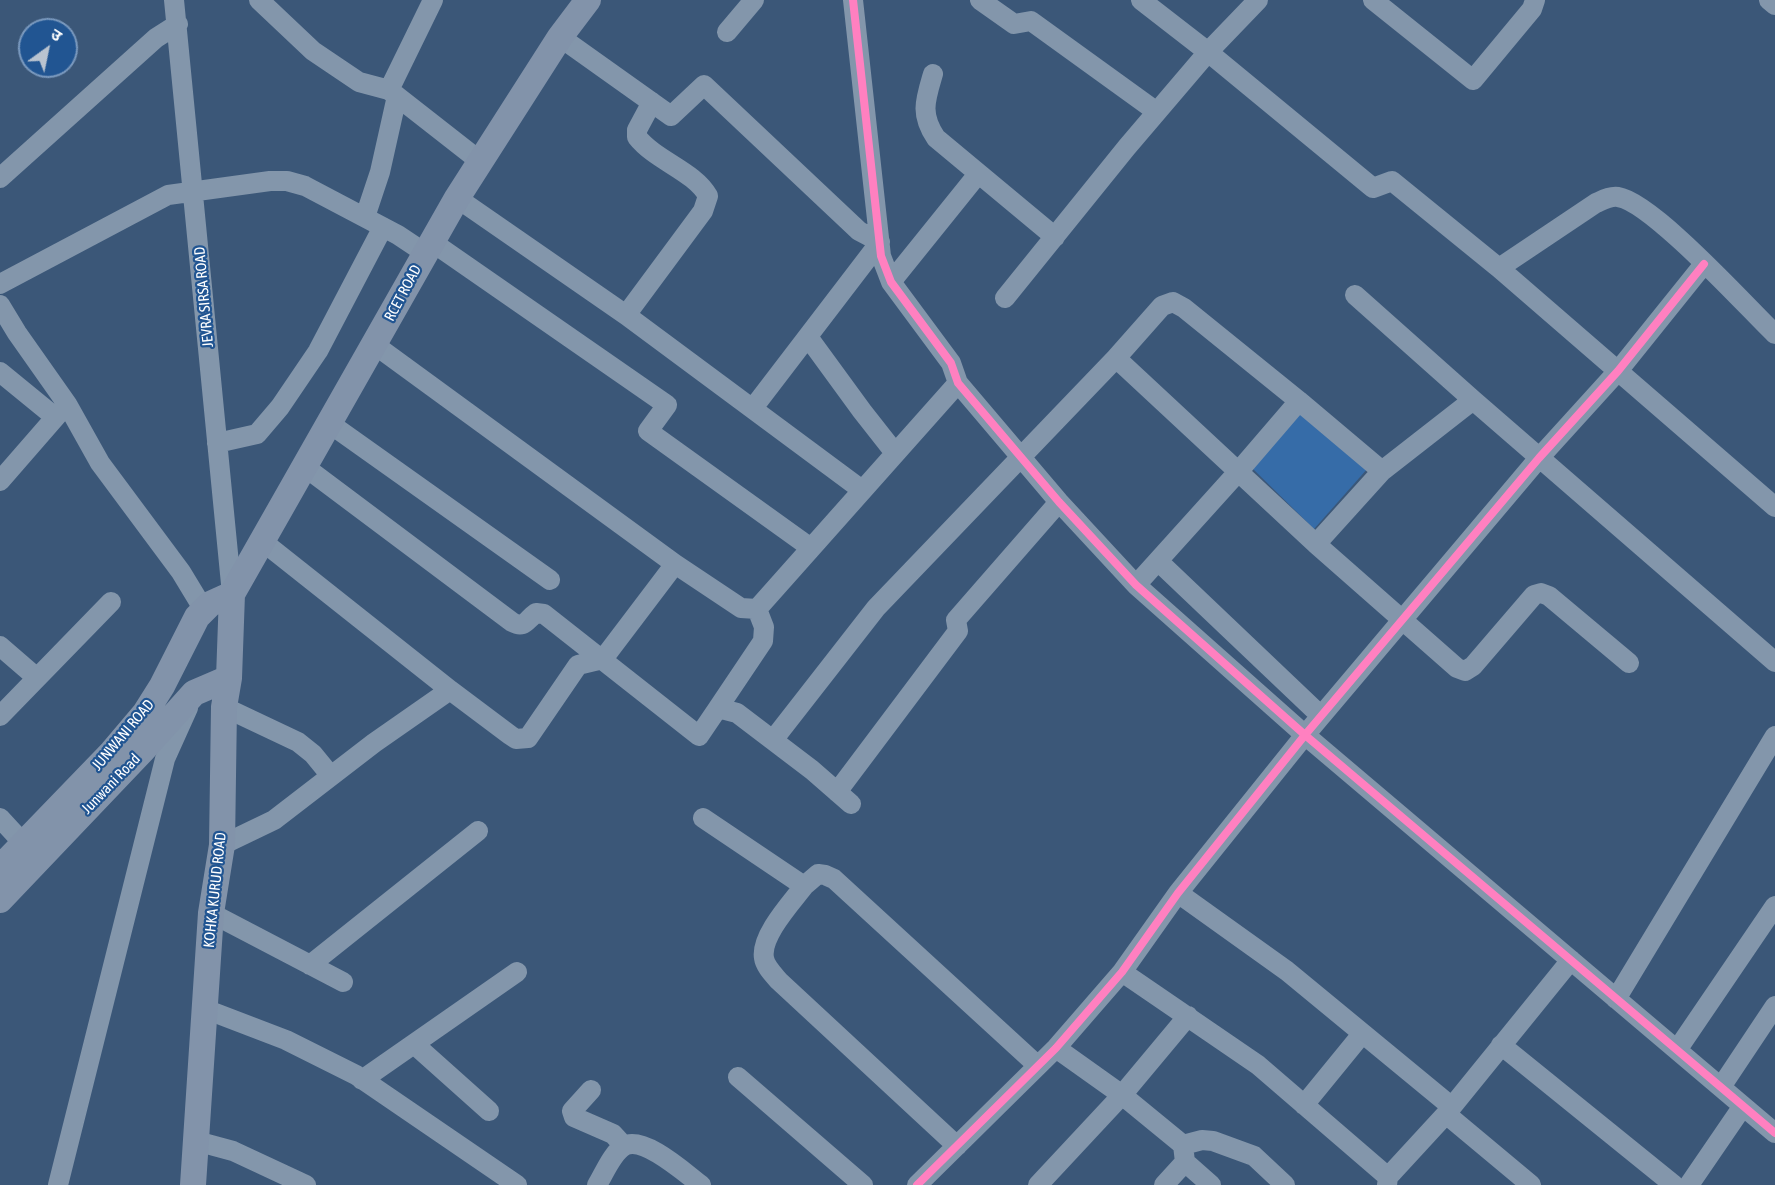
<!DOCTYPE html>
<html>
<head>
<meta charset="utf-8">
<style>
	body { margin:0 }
	#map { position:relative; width:1775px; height:1185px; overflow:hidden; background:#3b5778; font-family:"Asap Condensed","Noto Sans Devanagari",sans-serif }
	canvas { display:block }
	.north { position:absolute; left:18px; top:18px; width:60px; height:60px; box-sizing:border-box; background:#215592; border:2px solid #7a99be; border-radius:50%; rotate:33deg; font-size:16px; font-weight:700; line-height:24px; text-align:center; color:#fff }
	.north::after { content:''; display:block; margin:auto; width:21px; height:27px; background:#bac4d0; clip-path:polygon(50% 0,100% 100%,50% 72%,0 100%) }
</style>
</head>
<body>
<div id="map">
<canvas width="1775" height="1185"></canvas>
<div class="north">उ</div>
</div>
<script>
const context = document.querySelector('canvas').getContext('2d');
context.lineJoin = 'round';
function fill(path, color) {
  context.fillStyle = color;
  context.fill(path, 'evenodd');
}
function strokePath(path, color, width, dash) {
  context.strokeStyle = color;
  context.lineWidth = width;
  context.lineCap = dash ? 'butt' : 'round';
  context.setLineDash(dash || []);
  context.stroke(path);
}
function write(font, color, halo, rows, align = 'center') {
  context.font = font + ' "Asap Condensed",sans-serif';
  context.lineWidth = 4.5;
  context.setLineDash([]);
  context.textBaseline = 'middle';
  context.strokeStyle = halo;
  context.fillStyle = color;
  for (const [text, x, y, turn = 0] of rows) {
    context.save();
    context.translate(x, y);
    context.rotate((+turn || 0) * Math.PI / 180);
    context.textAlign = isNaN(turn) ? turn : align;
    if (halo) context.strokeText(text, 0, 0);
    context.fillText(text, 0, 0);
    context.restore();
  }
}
fill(new Path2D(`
	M 1299,412 L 1368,468 L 1314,529 L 1252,468 Z`), '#366ca8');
strokePath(new Path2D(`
	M 174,0 L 232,594
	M 259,0 L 313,51 L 359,82 L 389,90 L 481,162
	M 853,0 L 881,256 L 891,282 L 951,363 L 958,383 L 1059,502 L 1136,585 L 1305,735 L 1775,1133
	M 980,0 L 1014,24 L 1031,21 L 1157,112
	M 1141,0 L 1208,52 L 1258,0
	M 1373,0 L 1473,80 L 1532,9 L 1535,0
	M 1769,0 L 1775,5
	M 727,32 L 754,0
	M 560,37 L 671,116 L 704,85 L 859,231 L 880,242 L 753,408
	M 933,74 C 925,101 920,114 936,138 L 1055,237
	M 389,90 L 433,0
	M 0,178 L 156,38 L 178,24
	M 457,198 L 626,315 L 862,490
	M 365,217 L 380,172 L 397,96
	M 432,242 L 667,405 L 648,431 L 811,548
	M 1499,268 L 1596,203 C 1603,200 1610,196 1618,197 C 1652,202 1746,306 1775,334
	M 891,282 L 978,174
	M 0,284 L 168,195 L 270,181 L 287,181 L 305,186 L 398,235 L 425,253
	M 1355,295 L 1473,400 L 1775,662
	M 1005,298 L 1127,147 L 1208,52 L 1373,188 L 1392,181 L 1499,268 L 1775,507
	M 0,305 L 17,333 L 67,404 L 100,463 L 181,572 L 204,610
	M 626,315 L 703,211 L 708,196 C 694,171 656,161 637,137 L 637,130 L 652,102
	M 808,337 L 862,411 L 895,453
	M 1116,358 L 1162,306 L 1173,302 L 1184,308 L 1299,401
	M 0,372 L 55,417
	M 329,423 L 550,580
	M 217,443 L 257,434 L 280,407 L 318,351 L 383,227
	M 305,467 L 512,622 C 525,629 526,620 536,613 L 544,614 L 699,736 L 718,708 L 737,713 L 812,770 L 851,804
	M 1382,471 L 1473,400
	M 0,481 L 67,404
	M 262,541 L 450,690
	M 1158,561 L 1321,716
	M 675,564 L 741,608 L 757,609
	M 1136,585 L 1238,472 L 1299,401 L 1382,471 L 1316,544
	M 0,646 L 37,678
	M 224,707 L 298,742 L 313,754 L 331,776
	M 718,708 L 763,641 L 764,627 L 757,609 L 958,383
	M 0,716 L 111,602
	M 773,740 L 876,608 L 1116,358 L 1316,544 L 1457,668 L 1465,671 L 1473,666 L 1534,595 L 1541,593 L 1549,596 L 1629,663
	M 837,792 L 958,631 L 956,620 L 1059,502
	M 0,818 L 23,843
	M 703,818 L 804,886 C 792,902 760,936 764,958 C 765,966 773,974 779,981 L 957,1146
	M 222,845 L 274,820 L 374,743 L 450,690 L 510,735 L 516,739 L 528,738 L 578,665 L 603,659 L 675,564 L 375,345
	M 804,886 L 818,874 L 825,875 L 834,879 L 1037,1065
	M 1178,893 L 1287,971 L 1452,1107
	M 211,913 L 343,982
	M 310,965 L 478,831
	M 1122,972 L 1258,1065 L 1388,1177 L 1387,1185
	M 1616,999 L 1775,736
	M 205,1009 L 286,1040 L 356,1075 L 517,1185
	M 414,1044 L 489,1111
	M 1501,1045 L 1674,1185
	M 1056,1048 L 1122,1095 L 1183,1145 L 1185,1162 L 1211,1185
	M 1677,1050 L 1775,906
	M 738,1077 L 863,1185
	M 362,1080 L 517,972
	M 1721,1087 L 1775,1006
	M 591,1090 L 572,1111 L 574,1117 L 613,1134 L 624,1146
	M 1304,1105 L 1362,1034
	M 1446,1114 L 1531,1185
	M 196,1141 L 233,1151 L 306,1185
	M 1183,1145 L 1202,1140 L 1213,1141 L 1254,1156 L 1285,1185
	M 1388,1177 L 1446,1114 L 1571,960
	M 58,1185 L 165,759 L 188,708
	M 597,1185 C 604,1174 612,1153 624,1146 C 644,1135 686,1174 701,1185
	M 917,1185 L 1056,1048 L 1122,972 L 1178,893 L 1305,735 L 1539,458 L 1618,371 L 1704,264
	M 1038,1185 L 1122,1095 L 1188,1016
	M 1164,1185 L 1185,1162
	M 1689,1185 L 1743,1106`), '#8396ab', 20);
strokePath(new Path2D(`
	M 0,868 L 112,752 L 145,713 L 162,686 L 197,617 L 210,604 L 232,594
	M 0,900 L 142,751 L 194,693 L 229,678
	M 193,1185 L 211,913 L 222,845 L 224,707 L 229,678 L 232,594 L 457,198 L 560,37 L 588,0`), '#8293aa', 26);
strokePath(new Path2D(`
	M 853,0 L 881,256 L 891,282 L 951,363 L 958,383 L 1059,502 L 1136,585 L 1305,735 L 1775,1133
	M 917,1185 L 1056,1048 L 1122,972 L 1178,893 L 1305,735 L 1539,458 L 1618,371 L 1704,264`), '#ff80c0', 8);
write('15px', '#fff', '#215592', [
	["RCET ROAD",403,293,-62],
	["JEVRA SIRSA ROAD",204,297,-95],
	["JUNWANI ROAD",123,735,-50],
	["Junwani Road",111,784,-46],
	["KOHKA KURUD ROAD",215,890,-84]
]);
</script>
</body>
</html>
